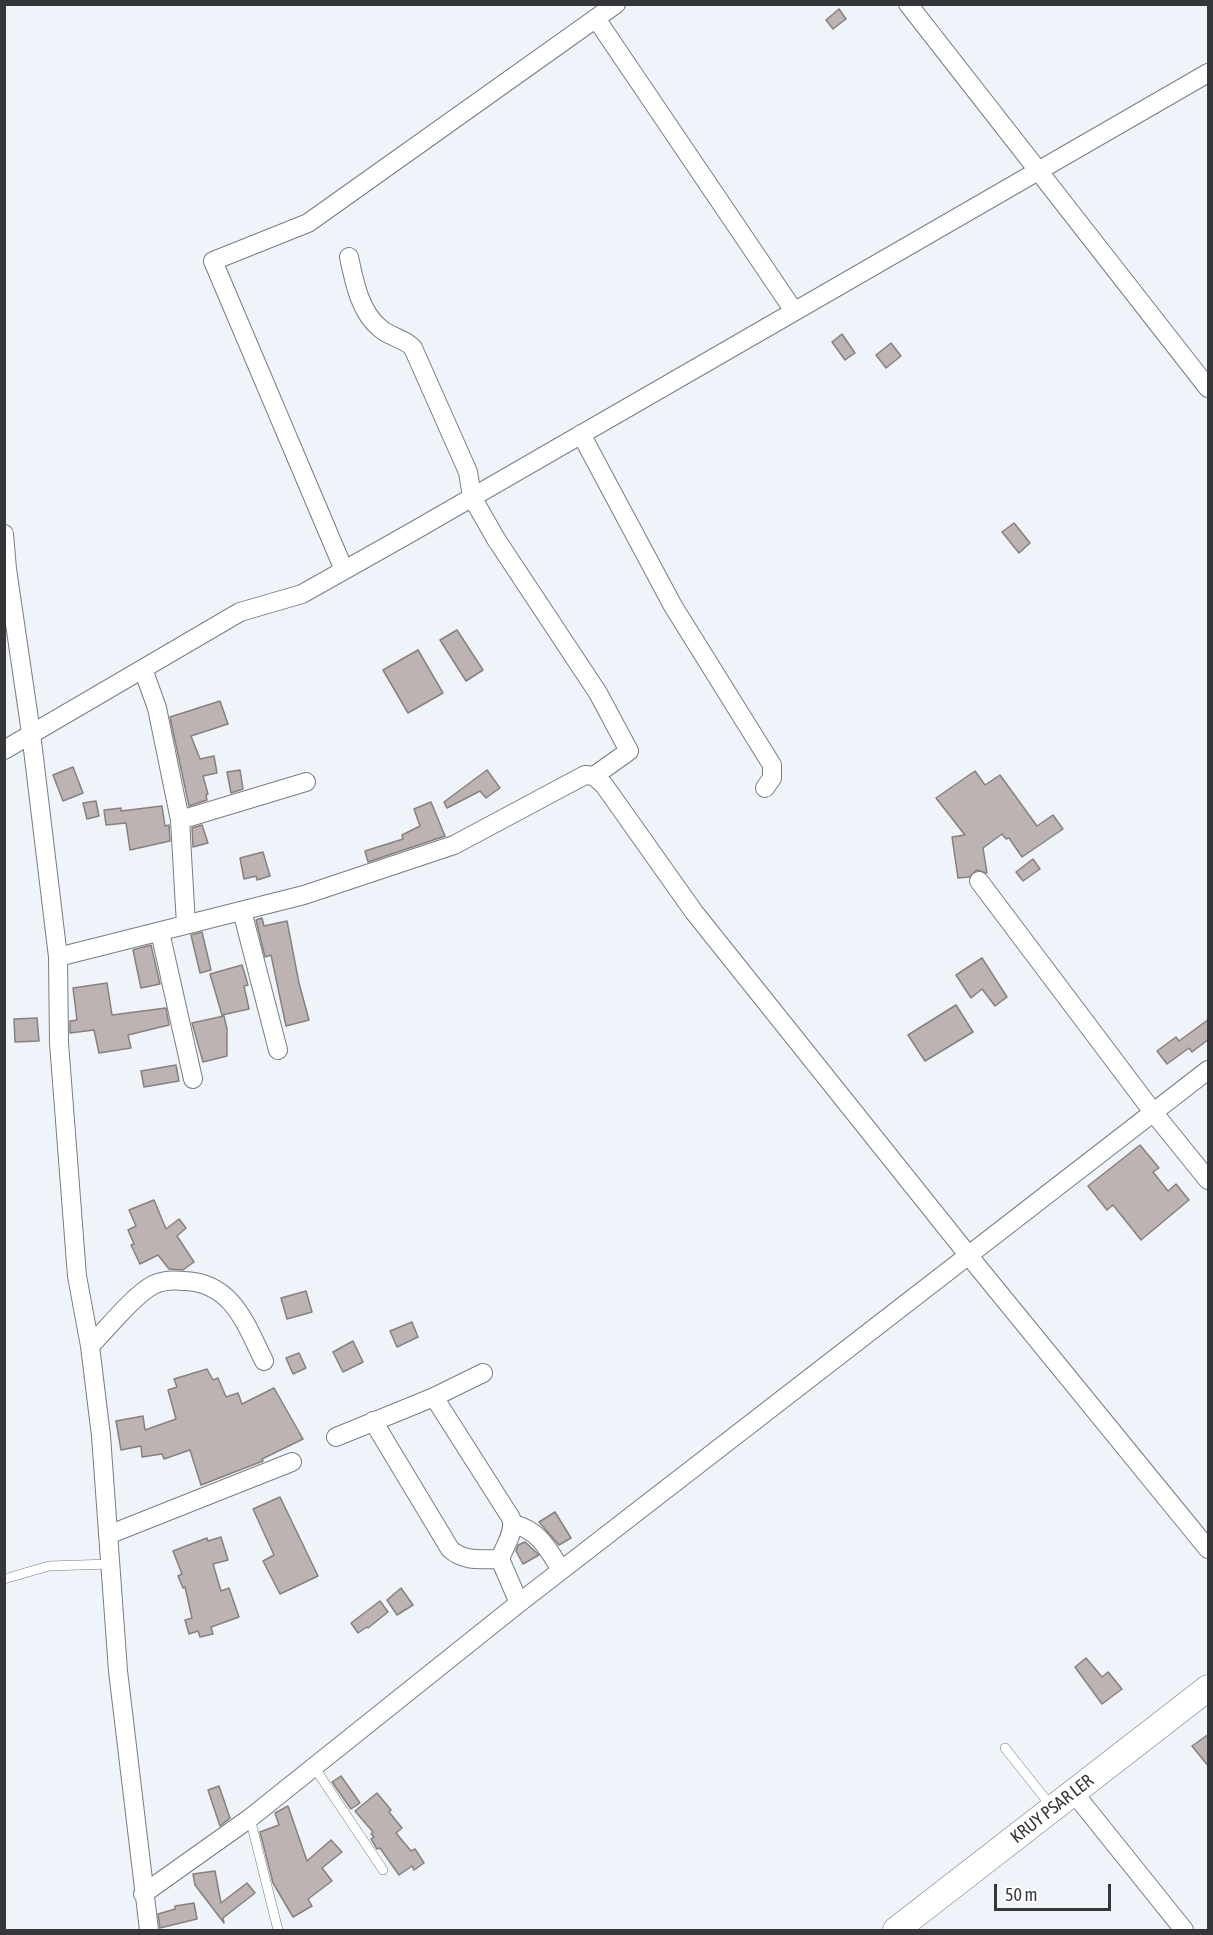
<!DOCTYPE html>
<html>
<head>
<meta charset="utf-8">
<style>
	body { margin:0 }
	#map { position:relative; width:1213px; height:1935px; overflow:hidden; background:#eef4fa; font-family:"Asap Condensed",sans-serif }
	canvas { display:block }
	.frame { position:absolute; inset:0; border:6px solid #343639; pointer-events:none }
	.scale { position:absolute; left:994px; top:1884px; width:117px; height:27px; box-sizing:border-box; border:3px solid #343639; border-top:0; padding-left:8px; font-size:18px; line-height:21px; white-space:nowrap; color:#343639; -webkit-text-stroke:4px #fff; paint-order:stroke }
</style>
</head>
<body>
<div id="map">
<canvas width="1213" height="1935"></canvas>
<div class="frame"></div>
<div class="scale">50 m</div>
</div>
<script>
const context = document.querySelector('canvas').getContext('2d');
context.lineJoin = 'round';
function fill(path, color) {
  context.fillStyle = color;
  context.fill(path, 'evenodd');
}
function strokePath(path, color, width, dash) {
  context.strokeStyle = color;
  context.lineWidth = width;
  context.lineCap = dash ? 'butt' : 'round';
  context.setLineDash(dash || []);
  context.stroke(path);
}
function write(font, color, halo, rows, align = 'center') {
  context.font = font + ' "Asap Condensed",sans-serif';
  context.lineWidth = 4.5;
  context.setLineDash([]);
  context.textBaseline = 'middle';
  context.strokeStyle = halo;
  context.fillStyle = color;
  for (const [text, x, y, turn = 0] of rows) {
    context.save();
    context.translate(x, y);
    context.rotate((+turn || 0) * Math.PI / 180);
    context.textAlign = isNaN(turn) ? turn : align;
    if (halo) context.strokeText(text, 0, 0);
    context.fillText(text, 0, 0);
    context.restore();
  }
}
const building = new Path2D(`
	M 839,9 L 846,19 L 833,29 L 826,20 Z
	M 842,334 L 855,353 L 845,360 L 832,342 Z
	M 891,343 L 901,356 L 886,368 L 876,355 Z
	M 1014,523 L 1030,543 L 1019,553 L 1002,532 Z
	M 457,630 L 483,670 L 466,681 L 440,640 Z
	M 418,650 L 443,693 L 408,713 L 383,670 Z
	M 220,701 L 228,724 L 191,736 L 200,759 L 214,756 L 217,773 L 203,776 L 208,794 L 206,795 L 207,800 L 189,806 L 170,717 Z
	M 73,767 L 83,793 L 63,801 L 53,775 Z
	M 240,770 L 243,789 L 231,793 L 227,772 Z
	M 487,770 L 500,788 L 486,798 L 480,791 L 447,808 L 444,802 Z
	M 975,771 L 985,785 L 1000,775 L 1037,826 L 1053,815 L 1063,829 L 1022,857 L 1009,838 L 1006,839 L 1002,834 L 983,848 L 987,873 L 977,870 L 969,877 L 958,878 L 952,837 L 965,835 L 936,798 Z
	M 96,801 L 99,816 L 87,819 L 83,803 Z
	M 431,802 L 445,836 L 368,862 L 365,851 L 403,839 L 402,835 L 420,826 L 414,809 Z
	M 162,806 L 165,826 L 169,825 L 170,841 L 130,850 L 126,823 L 106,825 L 104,810 L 121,808 L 121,811 Z
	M 202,825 L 208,843 L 193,847 L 192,828 Z
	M 263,852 L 270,876 L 257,880 L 256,876 L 244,879 L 240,858 Z
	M 1033,859 L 1040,869 L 1023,881 L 1016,872 Z
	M 262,918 L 264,926 L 287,921 L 299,983 L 309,1020 L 286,1026 L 271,955 L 265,957 L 256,920 Z
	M 202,932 L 211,970 L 200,973 L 191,935 Z
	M 151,945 L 160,984 L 141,988 L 133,950 Z
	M 982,958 L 1007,997 L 995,1006 L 982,989 L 971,998 L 956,975 Z
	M 242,965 L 248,985 L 244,986 L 249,1009 L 222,1015 L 210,974 Z
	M 107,983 L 112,1015 L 166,1008 L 169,1025 L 128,1035 L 131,1048 L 99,1053 L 94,1030 L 70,1033 L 70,1021 L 77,1020 L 73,988 Z
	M 956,1005 L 973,1032 L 925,1061 L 908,1035 Z
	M 224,1016 L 227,1029 L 227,1056 L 203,1062 L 192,1023 Z
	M 37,1018 L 39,1041 L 15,1042 L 14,1019 Z
	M 1209,1019 L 1209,1039 L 1192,1052 L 1189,1048 L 1167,1064 L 1157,1051 L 1176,1037 L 1179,1041 Z
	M 176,1065 L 179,1081 L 144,1087 L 141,1071 Z
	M 1140,1145 L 1159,1168 L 1153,1172 L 1168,1191 L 1176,1184 L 1189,1200 L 1141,1240 L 1113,1205 L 1107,1210 L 1088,1186 Z
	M 154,1200 L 166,1229 L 179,1219 L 186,1228 L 177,1236 L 194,1262 L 183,1270 L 169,1269 L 158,1255 L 140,1264 L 131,1245 L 134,1244 L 128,1230 L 136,1226 L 129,1210 Z
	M 306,1291 L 312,1312 L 287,1319 L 281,1298 Z
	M 412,1322 L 418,1337 L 397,1347 L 390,1331 Z
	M 353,1341 L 363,1362 L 343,1372 L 333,1352 Z
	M 299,1353 L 306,1368 L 293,1374 L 286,1358 Z
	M 207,1369 L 213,1380 L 218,1378 L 226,1397 L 238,1393 L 242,1404 L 274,1388 L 303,1439 L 262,1459 L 263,1461 L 201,1485 L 190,1450 L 164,1459 L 162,1454 L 142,1457 L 141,1446 L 121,1450 L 116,1421 L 143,1416 L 145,1430 L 176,1419 L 168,1390 L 177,1387 L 174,1379 Z
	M 280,1497 L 318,1576 L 280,1594 L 263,1561 L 274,1555 L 253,1509 Z
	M 555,1512 L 571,1538 L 559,1545 L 539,1522 Z
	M 221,1537 L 228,1560 L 213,1564 L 221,1591 L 229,1588 L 239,1617 L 211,1627 L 213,1634 L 200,1637 L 198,1631 L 189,1634 L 185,1620 L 192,1618 L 185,1587 L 183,1588 L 178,1576 L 182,1574 L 173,1551 L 207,1538 L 208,1541 Z
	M 525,1542 L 539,1555 L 523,1564 L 516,1551 L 518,1545 Z
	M 401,1588 L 413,1605 L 397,1615 L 387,1600 Z
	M 380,1601 L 388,1612 L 368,1628 L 367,1627 L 358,1633 L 351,1623 Z
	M 1086,1658 L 1102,1677 L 1108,1672 L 1122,1689 L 1102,1704 L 1075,1667 Z
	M 1209,1734 L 1209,1767 L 1192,1746 Z
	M 341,1776 L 360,1803 L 351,1809 L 332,1782 Z
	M 219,1786 L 230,1818 L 220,1826 L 208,1790 Z
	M 377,1793 L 391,1810 L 389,1812 L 402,1828 L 396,1833 L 411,1851 L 415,1849 L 424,1863 L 414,1870 L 412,1866 L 399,1875 L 380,1848 L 377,1849 L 371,1839 L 374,1837 L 371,1834 L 373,1832 L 355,1811 Z
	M 288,1806 L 307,1861 L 331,1840 L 342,1852 L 322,1868 L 332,1881 L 308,1899 L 312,1906 L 293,1917 L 273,1883 L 260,1832 L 279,1825 L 275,1813 Z
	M 215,1871 L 221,1903 L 247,1883 L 255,1893 L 223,1918 L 224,1923 L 195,1885 L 193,1874 Z
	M 194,1903 L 197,1919 L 160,1928 L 158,1914 L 175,1909 L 175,1906 Z`);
fill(building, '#bcb3b2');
strokePath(building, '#88807e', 1.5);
const lane = new Path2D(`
	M 4,1579 L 49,1566 L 110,1564
	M 1005,1748 L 1051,1806
	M 314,1767 L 383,1870
	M 250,1818 L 278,1930`);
const street = new Path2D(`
	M 908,4 L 1208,388
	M 597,20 L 794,311
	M 349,257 C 354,281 360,313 381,329 C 390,337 406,339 413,348 L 468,472 L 472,497 L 496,539 L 598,693 L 629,751 L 594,776
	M 581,434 L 673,606 L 772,765 L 772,778 L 765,788
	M 4,534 L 7,569 L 31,733 L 58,957 L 59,1043 L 77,1276 L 90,1346 L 101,1436 L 118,1671 L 149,1930
	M 344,570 L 213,261 L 308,223 L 616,4
	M 143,669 L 157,708 L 180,820 L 186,925
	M 4,750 L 240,612 L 302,594 L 412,532 L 1208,73
	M 180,820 L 306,782
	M 979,881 L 1153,1112 L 1208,1180
	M 242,911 L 278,1050
	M 160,932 L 193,1079
	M 58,957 L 304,895 L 454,845 L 585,775 L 594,776 L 604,785 L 694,912 L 969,1256 L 1208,1549
	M 90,1346 C 107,1329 133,1296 153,1285 C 162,1280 176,1280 185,1281 C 233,1283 246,1325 264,1361
	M 434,1397 L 483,1373
	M 373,1421 L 450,1549 C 464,1562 482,1559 500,1559
	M 336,1437 L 434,1397 L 511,1518 C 516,1531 504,1547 500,1559 L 519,1603
	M 513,1524 C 539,1530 548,1549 561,1570
	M 108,1535 L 292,1462
	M 1074,1793 L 1184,1930
	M 143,1894 L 250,1818 L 519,1603 L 1208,1070`);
const secondary = new Path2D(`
	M 896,1930 L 1208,1688`);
strokePath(lane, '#787d83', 10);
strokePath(street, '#787d83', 20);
strokePath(secondary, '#787d83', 27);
strokePath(lane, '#fff', 9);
strokePath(street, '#fff', 18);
strokePath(secondary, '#fff', 26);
write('18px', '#343639', '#fff', [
	["KRUY PSAR LER",1052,1809,-38]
]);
</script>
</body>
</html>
